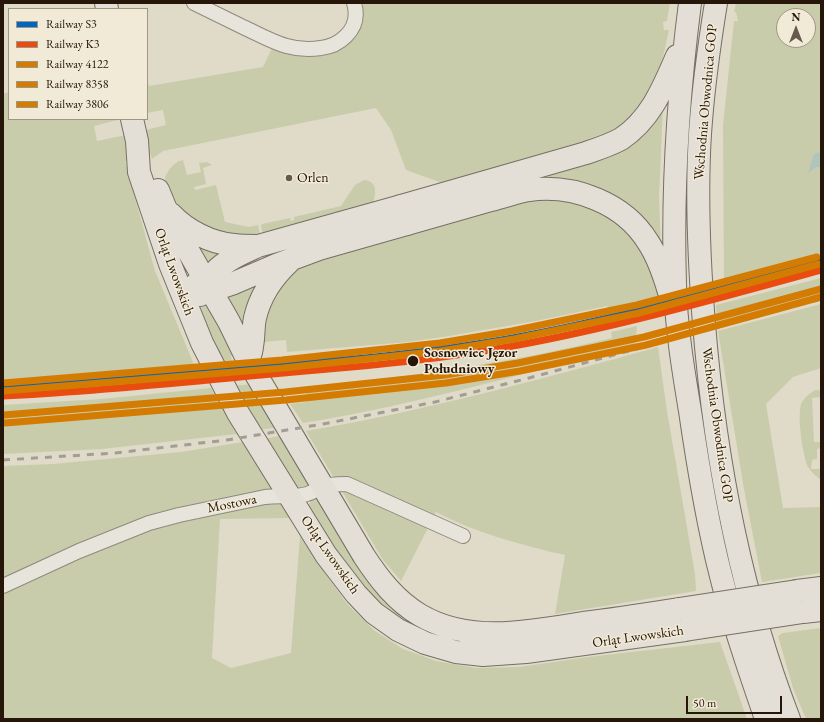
<!DOCTYPE html>
<html>
<head>
<meta charset="utf-8">
<style>
	body { margin:0 }
	#map { position:relative; width:824px; height:722px; overflow:hidden; background:#e0dac9; font-family:"EB Garamond",serif }
	canvas { display:block }
	.frame { position:absolute; inset:0; border:4px solid #261509; pointer-events:none }
	.legend { position:absolute; left:8px; top:8px; width:140px; height:112px; box-sizing:border-box; background:#f1ead6; border:1px solid #a09584; margin:0; padding:5px 7px; list-style:none; font-size:12px; color:#261509 }
	.legend li { display:flex; align-items:center; gap:8px; height:20px }
	.legend b { width:20px; border:1px solid #a09584 }
	.north { position:absolute; left:776px; top:8px; width:40px; height:40px; box-sizing:border-box; background:#f1ead6; border:1px solid #a09584; border-radius:50%; rotate:0deg; font-size:11px; font-weight:700; line-height:16px; text-align:center; color:#261509 }
	.north::after { content:''; display:block; margin:auto; width:14px; height:18px; background:#675a4c; clip-path:polygon(50% 0,100% 100%,50% 72%,0 100%) }
	.scale { position:absolute; left:686px; top:696px; width:96px; height:18px; box-sizing:border-box; border:2px solid #261509; border-top:0; padding-left:5px; font-size:12px; line-height:14px; white-space:nowrap; color:#261509; -webkit-text-stroke:3px #f1ead6; paint-order:stroke }
</style>
</head>
<body>
<div id="map">
<canvas width="824" height="722"></canvas>
<div class="frame"></div>
<ul class="legend">
<li><b style="height:5px;background:#0065bd"></b>Railway S3</li>
<li><b style="height:5px;background:#e84d0f"></b>Railway K3</li>
<li><b style="height:5px;background:#d47b02"></b>Railway 4122</li>
<li><b style="height:5px;background:#d47b02"></b>Railway 8358</li>
<li><b style="height:5px;background:#d47b02"></b>Railway 3806</li>
</ul>
<div class="north">N</div>
<div class="scale">50 m</div>
</div>
<script>
const context = document.querySelector('canvas').getContext('2d');
context.lineJoin = 'round';
function fill(path, color) {
  context.fillStyle = color;
  context.fill(path, 'evenodd');
}
function strokePath(path, color, width, dash) {
  context.strokeStyle = color;
  context.lineWidth = width;
  context.lineCap = dash ? 'butt' : 'round';
  context.setLineDash(dash || []);
  context.stroke(path);
}
function write(font, color, halo, rows, align = 'center') {
  context.font = font + ' "EB Garamond",serif';
  context.lineWidth = 3;
  context.setLineDash([]);
  context.textBaseline = 'middle';
  context.strokeStyle = halo;
  context.fillStyle = color;
  for (const [text, x, y, turn = 0] of rows) {
    context.save();
    context.translate(x, y);
    context.rotate((+turn || 0) * Math.PI / 180);
    context.textAlign = isNaN(turn) ? turn : align;
    if (halo) context.strokeText(text, 0, 0);
    context.fillText(text, 0, 0);
    context.restore();
  }
}
fill(new Path2D(`
	M 363,3 L 670,3 L 667,21 L 663,22 L 664,30 L 669,30 L 660,71 L 649,95 L 634,113 L 617,128 L 583,144 L 442,183 L 406,170 L 391,130 L 376,108 L 163,151 L 152,159 L 142,131 L 166,125 L 163,110 L 147,113 L 147,81 L 149,86 L 263,67 L 272,48 C 294,58 329,62 349,43 C 351,40 353,36 355,33 C 361,23 364,14 363,3 Z
	M 736,3 L 821,3 L 821,257 L 724,284 L 723,125 L 734,21 L 738,21 L 736,12 L 734,12 ZM 784,16 L 808,16 L 808,40 L 784,40 Z
	M 9,92 L 9,119 L 122,119 L 94,126 L 97,141 L 126,135 L 132,161 L 125,161 L 155,271 L 193,362 L 192,369 L 64,380 L 3,383 L 3,94 Z
	M 663,106 L 659,197 L 661,253 L 648,228 L 533,183 L 535,175 Z
	M 183,160 L 187,175 L 201,172 L 199,163 L 207,162 L 212,165 L 203,168 L 206,184 L 194,187 L 195,190 L 216,185 L 225,222 L 249,227 L 258,225 L 260,235 L 248,236 L 221,233 L 181,213 L 167,191 L 165,177 L 169,170 L 173,165 L 179,161 Z
	M 364,180 C 378,181 376,194 373,203 L 263,234 L 261,226 L 262,224 L 290,218 L 291,221 L 294,220 L 294,217 L 341,206 L 355,185 Z
	M 552,197 L 590,205 L 626,226 L 649,263 L 660,301 L 609,313 L 607,306 L 536,321 L 449,336 L 408,342 L 287,352 L 286,340 L 264,342 L 264,324 L 269,307 L 277,291 L 298,267 L 318,260 L 514,205 L 534,200 Z
	M 187,236 L 230,251 L 208,272 Z
	M 821,278 L 821,294 L 717,323 L 716,305 Z
	M 253,281 L 259,289 L 247,336 L 220,295 Z
	M 203,298 L 236,355 L 231,356 L 232,364 L 221,365 L 201,314 Z
	M 821,304 L 821,368 L 793,377 L 766,404 L 783,508 L 821,507 L 821,573 L 762,582 L 744,489 L 718,331 Z
	M 637,326 L 635,345 C 525,373 415,405 303,423 L 290,404 L 307,402 L 306,387 C 409,377 511,363 612,338 L 611,332 Z
	M 658,347 L 667,411 L 695,574 L 696,591 L 555,614 L 565,555 C 521,545 476,533 436,512 L 401,581 L 383,560 L 306,431 C 425,411 542,379 658,347 Z
	M 253,384 L 280,427 L 258,430 L 232,386 Z
	M 211,388 L 237,434 L 102,449 L 3,454 L 3,405 L 101,399 Z
	M 815,390 L 819,390 L 821,393 L 821,397 L 812,398 L 814,442 L 821,442 L 821,448 L 817,449 L 817,459 L 812,460 L 811,469 L 821,469 L 821,460 L 821,480 C 816,476 811,472 808,467 C 803,457 796,412 802,402 C 805,397 810,393 815,390 Z
	M 284,435 L 309,483 L 307,487 L 298,489 L 264,439 Z
	M 243,442 L 291,518 L 220,519 L 212,658 L 231,668 L 291,653 L 300,536 L 327,576 L 348,605 L 375,631 L 403,649 L 436,661 L 476,668 L 519,667 L 588,657 L 720,642 L 747,719 L 3,719 L 3,466 L 53,464 L 181,452 Z
	M 317,499 L 322,501 L 368,578 L 504,647 L 449,643 L 388,614 L 356,583 L 308,509 C 309,503 311,500 317,499 Z
	M 821,628 L 821,719 L 806,719 L 793,688 L 778,636 L 783,633 Z`), '#c9ccab');
fill(new Path2D(`
	M 821,152 L 821,167 L 816,167 L 808,173 L 814,154 Z`), '#aec4bd');
const minor = new Path2D(`
	M 194,3 C 210,11 227,19 243,27 C 271,40 290,53 321,48 C 330,47 339,43 346,36 C 355,27 358,16 354,3
	M 3,586 L 79,551 L 149,523 L 179,515 L 265,497 C 279,495 295,498 307,494 C 312,493 317,489 321,487 C 329,484 338,484 347,484 L 463,536`);
const primary = new Path2D(`
	M 106,3 L 107,9
	M 132,119 L 137,141 L 139,172 L 170,264 L 202,343 L 238,413 L 326,555 L 356,594 L 374,613 L 398,630 L 425,643 L 456,652 L 483,655 L 526,652 L 685,630
	M 158,190 L 165,207 L 178,233 L 229,322 L 248,361 L 364,556 C 379,579 396,601 420,615 C 469,644 529,632 583,623 C 615,619 647,614 679,609
	M 171,214 C 187,231 211,243 234,245 C 241,246 249,246 256,246
	M 196,284 L 222,287 L 234,283 L 276,265 L 319,249 L 407,224
	M 200,295 C 201,291 204,289 207,285 C 209,283 210,280 211,277 C 220,262 243,253 258,246 L 401,206
	M 248,361 C 250,356 252,351 252,346 C 254,337 253,327 255,318 C 260,296 273,277 289,262
	M 797,591 L 821,588
	M 803,612 L 821,610`);
const motorway = new Path2D(`
	M 690,3 C 678,96 672,190 675,284 C 676,326 683,369 690,411 C 698,466 707,522 721,576 C 733,625 750,672 766,719
	M 716,3 C 709,46 703,90 700,134 C 696,197 699,260 704,324 C 715,459 740,592 789,719
	M 401,206 L 586,153 C 598,149 610,145 621,139 C 651,119 663,88 677,56
	M 407,224 C 435,216 463,208 491,200 C 504,197 517,192 529,190 C 574,184 624,203 648,242 C 658,257 664,275 669,292`);
strokePath(minor, '#8f897e', 16);
strokePath(primary, '#756f64', 24);
strokePath(motorway, '#756f64', 24);
strokePath(minor, '#e7e4dc', 14);
strokePath(primary, '#e3dfd6', 22);
strokePath(motorway, '#e3dfd6', 22);
strokePath(new Path2D(`
	M 3,460 L 115,453 L 227,440 L 323,424 L 435,402 L 529,378 L 821,299`), '#a29e96', 3, [7, 7]);
const primaryBridge = new Path2D(`
	M 679,609 L 797,591
	M 685,630 L 803,612`);
strokePath(primaryBridge, '#756f64', 24, []);
strokePath(primaryBridge, '#e3dfd6', 22);
strokePath(new Path2D(`
	M 3,388 C 89,384 175,375 261,367 C 345,360 430,353 513,338 C 617,319 719,290 821,262`), '#0065bd', 7);
strokePath(new Path2D(`
	M 3,396 C 90,392 175,383 261,375 C 345,368 430,361 513,346 C 617,327 719,298 821,270`), '#e84d0f', 7);
strokePath(new Path2D(`
	M 3,391 L 283,368 L 441,351 L 514,339 L 639,313 L 819,264`), '#d47b02', 7);
strokePath(new Path2D(`
	M 4,415 L 285,392 L 445,375 L 518,363 L 644,337 L 821,289`), '#d47b02', 7);
strokePath(new Path2D(`
	M 3,383 L 282,360 L 440,343 L 512,331 L 637,305 L 817,257`), '#d47b02', 7);
strokePath(new Path2D(`
	M 5,423 L 286,400 L 446,383 L 520,371 L 646,345 L 821,297`), '#d47b02', 7);
for (const [x, y, r, color] of [
	[289,178,4,"#675a4c"],
	[413,361,6,"#261509"]
]) {
  const dot = new Path2D();
  dot.arc(x, y, r, 0, 2 * Math.PI);
  context.fillStyle = color;
  context.fill(dot);
  strokePath(dot, '#f1ead6', 1.5);
}
write('14px', '#261509', '#f1ead6', [
	["Wschodnia Obwodnica GOP",706,102,-85],
	["Orląt Lwowskich",174,272,70],
	["Wschodnia Obwodnica GOP",717,425,82],
	["Mostowa",232,504,-11],
	["Orląt Lwowskich",330,555,55],
	["Orląt Lwowskich",638,637,-8]
]);
write('14px', '#261509', '#f1ead6', [
	["Orlen",297,178]
], 'left');
write('bold 14px', '#261509', '#f1ead6', [
	["Sosnowiec Jęzor",424,353],
	["Południowy",424,369]
], 'left');
</script>
</body>
</html>
